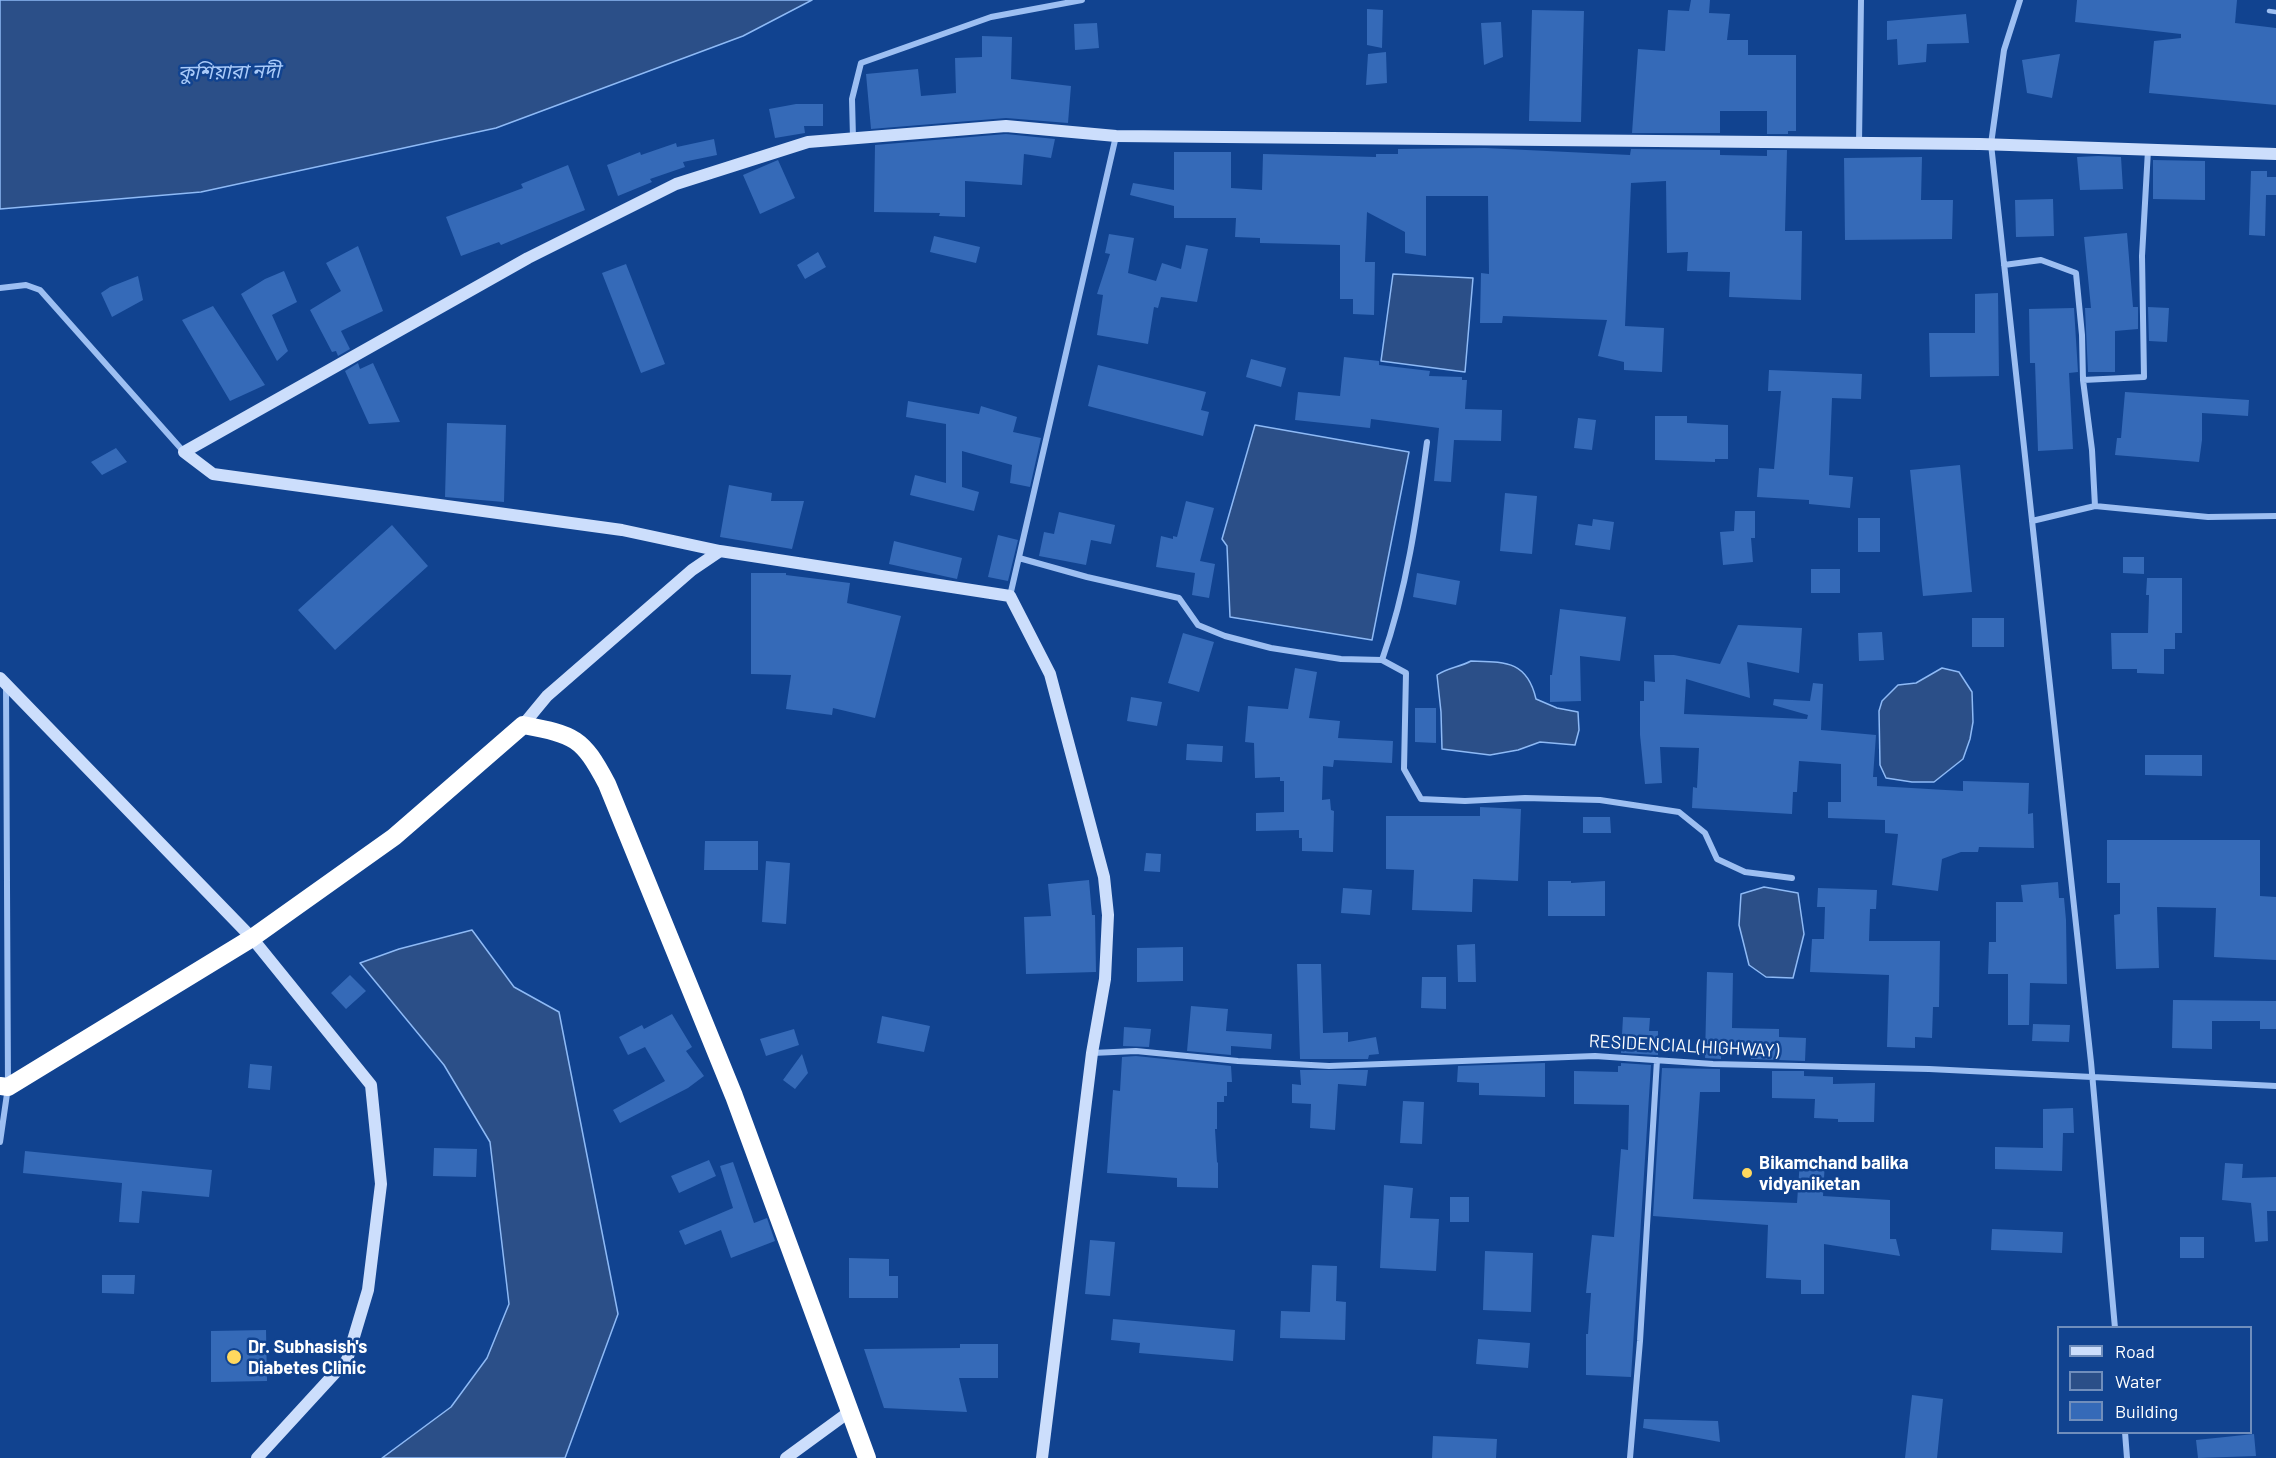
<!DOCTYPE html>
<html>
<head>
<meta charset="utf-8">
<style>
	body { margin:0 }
	#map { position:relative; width:2276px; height:1458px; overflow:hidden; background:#114390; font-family:Barlow,sans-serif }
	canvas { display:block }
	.legend { position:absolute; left:2057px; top:1326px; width:195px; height:108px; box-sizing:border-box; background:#114390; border:2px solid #708ebc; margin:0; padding:8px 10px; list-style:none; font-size:18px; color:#fff }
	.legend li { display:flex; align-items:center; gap:12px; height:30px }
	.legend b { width:30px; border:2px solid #708ebc }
</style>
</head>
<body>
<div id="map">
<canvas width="2276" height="1458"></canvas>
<ul class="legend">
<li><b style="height:8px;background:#ccdefc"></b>Road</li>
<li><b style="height:16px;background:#2b4f88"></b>Water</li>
<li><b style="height:16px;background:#356ab8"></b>Building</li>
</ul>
</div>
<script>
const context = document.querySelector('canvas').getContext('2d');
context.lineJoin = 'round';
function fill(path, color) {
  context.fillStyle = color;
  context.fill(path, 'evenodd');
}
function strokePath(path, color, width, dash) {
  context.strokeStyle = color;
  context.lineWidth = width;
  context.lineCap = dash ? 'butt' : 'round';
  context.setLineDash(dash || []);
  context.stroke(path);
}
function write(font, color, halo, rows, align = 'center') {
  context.font = font + ' Barlow,"Noto Sans Bengali",sans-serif';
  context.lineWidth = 5;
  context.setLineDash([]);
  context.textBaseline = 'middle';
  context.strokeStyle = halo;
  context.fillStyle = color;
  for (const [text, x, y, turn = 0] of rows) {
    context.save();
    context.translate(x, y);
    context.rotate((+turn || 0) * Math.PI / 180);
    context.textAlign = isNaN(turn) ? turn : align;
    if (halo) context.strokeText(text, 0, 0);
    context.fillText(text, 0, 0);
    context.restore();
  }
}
const water = new Path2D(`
	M 0,0 L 812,0 L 743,36 L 496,128 L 201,192 L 0,209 Z
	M 1393,274 L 1473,278 L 1465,372 L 1381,361 Z
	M 1255,425 L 1409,452 L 1372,640 L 1230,617 L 1227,546 L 1222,539 Z
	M 1471,661 C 1504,662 1527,660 1536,699 L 1557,708 L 1578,712 L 1579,730 L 1575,745 L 1540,742 L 1518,750 L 1490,755 L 1442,749 L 1441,712 L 1437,675 C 1447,668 1460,667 1471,661 Z
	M 1942,668 L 1959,672 L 1972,692 L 1973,722 L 1970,739 L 1963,759 L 1934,782 L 1912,782 L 1886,778 L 1880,765 L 1879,711 L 1882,701 L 1898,685 L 1916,683 Z
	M 1764,887 L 1798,893 L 1804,934 L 1793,978 L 1766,977 L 1749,965 L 1739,925 L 1741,894 Z
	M 472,930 L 514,987 L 559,1012 L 618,1314 L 565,1458 L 382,1458 L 451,1407 L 487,1358 L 509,1304 L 490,1142 L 444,1065 L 360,963 L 399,949 Z`);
fill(water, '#2b4f88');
strokePath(water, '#8ebaf6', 1.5);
fill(new Path2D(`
	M 1691,0 L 1710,0 L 1709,13 L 1730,14 L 1727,40 L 1748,40 L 1748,55 L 1796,55 L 1796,131 L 1788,131 L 1788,134 L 1767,134 L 1767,111 L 1720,111 L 1720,133 L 1632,133 L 1638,49 L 1665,51 L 1668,10 L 1689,11 Z
	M 2077,0 L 2237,0 L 2235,23 L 2276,28 L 2276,105 L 2149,93 L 2154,41 L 2181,38 L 2181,34 L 2075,22 Z
	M 1367,9 L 1383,10 L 1382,48 L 1367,45 Z
	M 1532,10 L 1584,11 L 1581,122 L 1529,121 Z
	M 1966,14 L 1969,43 L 1927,44 L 1926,62 L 1898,65 L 1897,39 L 1887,40 L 1887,21 Z
	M 1501,22 L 1503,57 L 1484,65 L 1481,23 Z
	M 1097,23 L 1099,48 L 1075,50 L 1074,24 Z
	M 982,36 L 1012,37 L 1011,79 L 1071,86 L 1068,123 L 1006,118 L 871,129 L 866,74 L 918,69 L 921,96 L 956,93 L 955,58 L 982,57 Z
	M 1386,52 L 1387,83 L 1366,85 L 1368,54 Z
	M 2060,54 L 2052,98 L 2027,93 L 2022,60 Z
	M 796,104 L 823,104 L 823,126 L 804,126 L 805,133 L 775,138 L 769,109 Z
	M 1006,134 L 1055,139 L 1051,158 L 1024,154 L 1022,185 L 965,181 L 965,217 L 939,216 L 940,213 L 874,212 L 875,145 Z
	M 714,139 L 717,155 L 683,162 L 685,167 L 650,179 L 652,182 L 618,196 L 607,165 L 640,152 L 641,155 L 676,143 L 677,147 Z
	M 1485,148 L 1630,155 L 1631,149 L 1720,150 L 1720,155 L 1767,156 L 1767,150 L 1787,150 L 1785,231 L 1802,231 L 1801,300 L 1729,297 L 1730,272 L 1687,271 L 1688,252 L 1667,253 L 1666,181 L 1631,183 L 1625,326 L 1664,328 L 1662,372 L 1624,370 L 1624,362 L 1598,356 L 1607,320 L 1503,316 L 1502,323 L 1480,323 L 1481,273 L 1489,274 L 1488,196 L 1426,196 L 1426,256 L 1405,253 L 1405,232 L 1367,212 L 1365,262 L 1375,262 L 1374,315 L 1353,314 L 1353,299 L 1340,299 L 1340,245 L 1260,243 L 1260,238 L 1235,237 L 1236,218 L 1174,218 L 1174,206 L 1130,195 L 1133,183 L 1174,190 L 1174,152 L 1231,152 L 1231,188 L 1262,190 L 1263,154 L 1376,157 L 1376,154 L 1398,154 L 1398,149 Z
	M 2098,156 L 2121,157 L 2123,189 L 2080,190 L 2077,157 Z
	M 1922,157 L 1921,200 L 1953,200 L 1952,239 L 1845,240 L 1844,158 Z
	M 778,160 L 795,198 L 760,214 L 743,175 Z
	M 2153,160 L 2205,161 L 2205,200 L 2153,199 Z
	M 568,165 L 585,210 L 501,245 L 499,242 L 461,256 L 446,217 L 523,188 L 521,184 Z
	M 2251,171 L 2267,171 L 2267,177 L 2276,177 L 2276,195 L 2266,195 L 2265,236 L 2249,235 Z
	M 2053,199 L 2054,236 L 2016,237 L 2015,200 Z
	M 2127,233 L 2133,307 L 2138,307 L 2138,329 L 2115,331 L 2115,372 L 2088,372 L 2085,308 L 2091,308 L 2084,237 Z
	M 1109,234 L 1134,238 L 1128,273 L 1156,281 L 1162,263 L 1181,269 L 1186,245 L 1208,249 L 1197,302 L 1161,297 L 1158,308 L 1154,307 L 1148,344 L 1097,335 L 1103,295 L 1097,294 L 1110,254 L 1105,253 Z
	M 934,236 L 980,247 L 976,263 L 930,252 Z
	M 358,246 L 383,311 L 341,331 L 350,349 L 338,356 L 336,351 L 332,352 L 310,310 L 341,291 L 326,263 Z
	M 818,252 L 826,267 L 805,279 L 797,265 Z
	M 626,264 L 665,364 L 641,373 L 602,273 Z
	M 284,271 L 297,302 L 272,315 L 288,351 L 277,361 L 241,294 L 265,279 Z
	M 138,276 L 143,300 L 112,317 L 101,293 L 110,287 Z
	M 1998,293 L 1999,376 L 1930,377 L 1929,333 L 1975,333 L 1975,294 Z
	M 213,306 L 265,385 L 230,401 L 182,320 Z
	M 2148,307 L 2169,308 L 2167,342 L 2149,341 Z
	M 2074,308 L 2078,372 L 2069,373 L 2073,449 L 2038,451 L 2035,363 L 2030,363 L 2029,309 Z
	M 1344,357 L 1379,361 L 1379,365 L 1430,371 L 1429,376 L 1462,377 L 1462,380 L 1467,380 L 1465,409 L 1502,410 L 1501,441 L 1454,440 L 1451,482 L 1434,481 L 1439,428 L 1371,419 L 1370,428 L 1295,420 L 1298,392 L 1340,396 Z
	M 1251,359 L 1286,368 L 1281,387 L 1246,377 Z
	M 358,363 L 360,369 L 373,363 L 400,422 L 369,424 L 345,371 Z
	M 1098,365 L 1206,392 L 1201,410 L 1209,412 L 1203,436 L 1088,406 Z
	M 1769,370 L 1862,374 L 1861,399 L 1832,398 L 1829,475 L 1853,477 L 1850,508 L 1809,504 L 1809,500 L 1757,497 L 1759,468 L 1774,469 L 1781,391 L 1768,391 Z
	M 2125,392 L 2249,400 L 2248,416 L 2202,413 L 2202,440 L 2199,462 L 2115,455 L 2117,438 L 2121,438 Z
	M 908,401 L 979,414 L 981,406 L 1017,417 L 1013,432 L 1041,438 L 1030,487 L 1010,483 L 1012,465 L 962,451 L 962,487 L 979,492 L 974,511 L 910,495 L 915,475 L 946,483 L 946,424 L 906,417 Z
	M 1655,416 L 1687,416 L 1687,423 L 1728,425 L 1728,459 L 1715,459 L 1715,462 L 1655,460 Z
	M 1578,418 L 1596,420 L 1592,450 L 1574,448 Z
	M 447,423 L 506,425 L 504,502 L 445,497 Z
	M 116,448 L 127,462 L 102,475 L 91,462 Z
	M 1960,465 L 1972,592 L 1923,596 L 1910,470 Z
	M 729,485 L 772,493 L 771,501 L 804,501 L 792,549 L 720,537 Z
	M 1505,493 L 1537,496 L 1532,554 L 1500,551 Z
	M 1186,501 L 1214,508 L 1200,561 L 1215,564 L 1209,598 L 1192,595 L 1195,573 L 1156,567 L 1161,536 L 1173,539 L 1173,536 L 1177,537 Z
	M 1735,511 L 1755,511 L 1755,538 L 1751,538 L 1753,562 L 1723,565 L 1720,532 L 1734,531 Z
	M 1059,512 L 1115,525 L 1111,544 L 1091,540 L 1086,565 L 1039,556 L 1044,532 L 1054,534 Z
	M 1858,518 L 1880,518 L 1880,552 L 1858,552 Z
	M 1593,519 L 1614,522 L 1610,550 L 1575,545 L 1578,524 L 1592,526 Z
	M 392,525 L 428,566 L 335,650 L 298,610 Z
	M 998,535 L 1018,540 L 1008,581 L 988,577 Z
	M 894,541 L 962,558 L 957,579 L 889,564 Z
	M 2123,557 L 2144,557 L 2144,574 L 2123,573 Z
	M 1811,569 L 1840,569 L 1840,593 L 1811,593 Z
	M 751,573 L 786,573 L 786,575 L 850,583 L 847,603 L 901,616 L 875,718 L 833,708 L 832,715 L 786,709 L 791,675 L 751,674 Z
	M 1417,573 L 1460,581 L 1456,605 L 1413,597 Z
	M 2147,578 L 2182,578 L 2182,633 L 2175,633 L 2175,649 L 2164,649 L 2164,674 L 2137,673 L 2137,669 L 2112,669 L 2111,633 L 2148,633 L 2149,595 L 2146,595 Z
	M 1560,609 L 1626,617 L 1620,661 L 1580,656 L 1581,701 L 1550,702 L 1550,675 L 1552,675 Z
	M 1972,618 L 2004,618 L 2004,647 L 1972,647 Z
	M 1738,625 L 1802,628 L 1799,673 L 1747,662 L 1750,698 L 1686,679 L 1684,714 L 1807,719 L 1808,715 L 1773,705 L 1774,699 L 1810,701 L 1813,683 L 1823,684 L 1821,730 L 1876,735 L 1873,777 L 1877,777 L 1877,786 L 1963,791 L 1963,781 L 2029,783 L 2028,814 L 2033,813 L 2034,848 L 1979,847 L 1978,852 L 1961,852 L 1942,859 L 1938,891 L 1892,885 L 1898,834 L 1885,833 L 1885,820 L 1828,818 L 1828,802 L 1841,802 L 1841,764 L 1799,761 L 1797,792 L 1793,792 L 1792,814 L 1692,808 L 1693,787 L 1697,788 L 1699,748 L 1660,747 L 1662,783 L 1645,784 L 1640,735 L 1640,701 L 1644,701 L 1644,681 L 1655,682 L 1654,655 L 1674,655 L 1720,664 Z
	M 1882,632 L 1884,660 L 1859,661 L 1858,633 Z
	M 1183,633 L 1214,642 L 1199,692 L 1168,683 Z
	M 1295,668 L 1317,672 L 1309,718 L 1340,721 L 1338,738 L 1393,741 L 1392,763 L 1334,760 L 1333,767 L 1323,766 L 1322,800 L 1330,799 L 1331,810 L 1334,811 L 1333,852 L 1302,851 L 1302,838 L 1299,838 L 1299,830 L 1256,831 L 1256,813 L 1284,812 L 1284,781 L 1280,781 L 1280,777 L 1255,778 L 1254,743 L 1245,742 L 1248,706 L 1288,709 Z
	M 1131,697 L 1162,702 L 1157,726 L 1127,721 Z
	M 1415,708 L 1436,708 L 1436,743 L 1415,742 Z
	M 1187,744 L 1223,746 L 1222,762 L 1186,760 Z
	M 2145,755 L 2202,755 L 2202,776 L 2145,775 Z
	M 1480,807 L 1521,809 L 1518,881 L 1473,879 L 1472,912 L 1412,910 L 1414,870 L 1386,869 L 1386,816 L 1480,816 Z
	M 1583,817 L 1610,817 L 1611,833 L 1583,833 Z
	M 2107,840 L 2260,840 L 2260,896 L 2276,897 L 2276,960 L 2214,957 L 2216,908 L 2157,907 L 2159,968 L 2116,969 L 2114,915 L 2120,914 L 2120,883 L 2107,883 Z
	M 705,841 L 758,841 L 758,870 L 704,870 Z
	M 1146,853 L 1161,854 L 1160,872 L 1144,871 Z
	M 766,861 L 790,863 L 786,924 L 762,922 Z
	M 1089,880 L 1092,915 L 1095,915 L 1096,972 L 1026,974 L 1024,917 L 1051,916 L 1048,884 Z
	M 1548,881 L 1571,881 L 1571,883 L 1605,881 L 1605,916 L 1548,916 Z
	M 2058,882 L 2059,898 L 2064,898 L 2066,920 L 2067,984 L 2030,983 L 2029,1025 L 2008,1025 L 2008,974 L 1988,974 L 1989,942 L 1996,942 L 1996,902 L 2023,902 L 2021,885 Z
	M 1343,888 L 1372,890 L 1370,915 L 1341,913 Z
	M 1818,888 L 1877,890 L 1876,909 L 1870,909 L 1869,941 L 1940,941 L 1939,1007 L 1933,1007 L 1932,1038 L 1915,1037 L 1915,1048 L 1887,1047 L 1889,975 L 1810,972 L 1812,939 L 1824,939 L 1825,907 L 1817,907 Z
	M 1475,944 L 1476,982 L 1458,982 L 1457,945 Z
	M 1183,947 L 1183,981 L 1137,982 L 1137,948 Z
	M 1297,964 L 1321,964 L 1323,1033 L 1348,1032 L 1348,1042 L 1376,1037 L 1379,1054 L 1369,1055 L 1368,1059 L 1300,1059 Z
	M 1707,972 L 1733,973 L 1732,1028 L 1779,1029 L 1779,1037 L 1806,1038 L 1805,1061 L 1751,1059 L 1751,1049 L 1721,1049 L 1721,1059 L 1705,1058 Z
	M 350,975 L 366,991 L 346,1009 L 331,993 Z
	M 1422,977 L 1446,977 L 1446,1009 L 1421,1008 Z
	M 2173,1000 L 2276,1001 L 2276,1029 L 2260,1029 L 2260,1021 L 2212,1021 L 2212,1049 L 2172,1048 Z
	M 1191,1006 L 1228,1009 L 1226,1031 L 1272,1034 L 1271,1049 L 1231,1046 L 1231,1055 L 1187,1051 Z
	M 672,1014 L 692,1047 L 686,1051 L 704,1076 L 688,1088 L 620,1123 L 613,1110 L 665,1081 L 645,1047 L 628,1055 L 619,1037 L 642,1025 L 644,1029 Z
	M 882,1016 L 930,1026 L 924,1052 L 877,1043 Z
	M 1623,1017 L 1650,1018 L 1649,1031 L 1658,1031 L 1658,1055 L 1621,1053 Z
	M 2033,1024 L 2070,1025 L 2069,1042 L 2032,1041 Z
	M 1124,1027 L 1151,1029 L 1149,1047 L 1123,1046 Z
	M 794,1029 L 799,1045 L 766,1056 L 760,1039 Z
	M 802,1054 L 808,1073 L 795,1089 L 783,1080 Z
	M 1136,1056 L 1231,1066 L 1232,1082 L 1227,1082 L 1227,1096 L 1224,1096 L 1224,1102 L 1217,1102 L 1217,1129 L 1215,1129 L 1217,1162 L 1218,1163 L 1218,1188 L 1177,1187 L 1177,1178 L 1107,1173 L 1113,1090 L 1120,1091 L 1122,1057 Z
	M 1545,1063 L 1545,1097 L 1479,1095 L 1479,1083 L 1457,1082 L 1458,1066 Z
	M 1621,1063 L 1651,1065 L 1631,1377 L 1586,1375 L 1586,1334 L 1588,1334 L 1591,1293 L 1586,1293 L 1592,1235 L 1614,1237 L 1621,1149 L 1628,1150 L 1629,1105 L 1574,1104 L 1574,1071 L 1618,1072 L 1618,1066 L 1621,1066 Z
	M 250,1064 L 272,1066 L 270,1090 L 248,1088 Z
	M 1662,1068 L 1720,1069 L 1720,1092 L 1700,1092 L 1693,1199 L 1797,1203 L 1800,1160 L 1825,1161 L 1823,1196 L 1890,1200 L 1890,1239 L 1896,1239 L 1900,1256 L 1824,1244 L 1824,1294 L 1801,1294 L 1801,1280 L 1766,1278 L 1768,1225 L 1653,1216 Z
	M 1300,1070 L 1368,1070 L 1366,1086 L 1338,1084 L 1335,1130 L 1310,1128 L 1311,1104 L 1292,1103 L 1292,1084 L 1301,1085 Z
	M 1772,1071 L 1804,1071 L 1804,1076 L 1833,1077 L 1833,1084 L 1875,1083 L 1874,1122 L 1838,1122 L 1838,1119 L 1814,1118 L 1815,1099 L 1772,1098 Z
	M 1403,1101 L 1424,1102 L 1422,1144 L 1400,1143 Z
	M 2073,1108 L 2074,1133 L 2063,1133 L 2062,1171 L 1995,1169 L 1995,1147 L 2043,1148 L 2043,1109 Z
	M 434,1148 L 477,1149 L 476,1177 L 433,1176 Z
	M 25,1151 L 212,1170 L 209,1197 L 142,1191 L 139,1223 L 119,1222 L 122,1183 L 23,1173 Z
	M 709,1160 L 716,1176 L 679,1193 L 671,1176 Z
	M 733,1162 L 754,1223 L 767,1218 L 775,1241 L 731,1258 L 721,1230 L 685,1245 L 679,1231 L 733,1208 L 720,1166 Z
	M 2225,1163 L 2243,1164 L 2242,1178 L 2276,1177 L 2276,1211 L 2267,1211 L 2268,1241 L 2255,1242 L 2251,1203 L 2222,1200 Z
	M 1384,1185 L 1413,1188 L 1410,1218 L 1439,1219 L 1436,1271 L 1380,1268 Z
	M 1450,1197 L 1469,1197 L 1469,1222 L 1450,1222 Z
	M 1992,1229 L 2063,1232 L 2062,1253 L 1991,1250 Z
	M 2180,1237 L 2204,1237 L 2204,1258 L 2180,1258 Z
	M 1090,1240 L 1115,1242 L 1110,1296 L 1085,1294 Z
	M 1485,1251 L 1533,1253 L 1531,1312 L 1483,1310 Z
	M 849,1258 L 889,1259 L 889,1276 L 898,1276 L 898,1298 L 849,1298 Z
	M 1312,1265 L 1337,1266 L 1336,1301 L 1346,1302 L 1345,1340 L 1280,1338 L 1281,1311 L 1310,1312 Z
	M 102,1275 L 135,1275 L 134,1294 L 102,1293 Z
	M 1113,1319 L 1235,1330 L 1233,1361 L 1139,1353 L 1140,1343 L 1111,1340 Z
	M 266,1330 L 267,1381 L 211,1382 L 211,1331 Z
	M 1478,1339 L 1530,1343 L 1528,1368 L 1476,1364 Z
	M 960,1344 L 998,1344 L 998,1378 L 959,1378 L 967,1412 L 884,1408 L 864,1349 L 960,1348 Z
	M 1912,1395 L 1943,1399 L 1937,1458 L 1905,1458 Z
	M 1644,1419 L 1718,1421 L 1720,1442 L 1643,1428 Z
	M 2254,1434 L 2256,1456 L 2198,1458 L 2196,1440 Z
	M 1433,1436 L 1497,1439 L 1496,1458 L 1432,1458 Z`), '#356ab8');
strokePath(new Path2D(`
	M 2269,11 L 2276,12`), '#9dbff2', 4.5);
strokePath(new Path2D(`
	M 2020,0 L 2004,50 L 1991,144 L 2091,1062 L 2115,1328
	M 853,138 L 852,99 L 861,63 L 991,17 L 1082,0
	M 1859,143 L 1861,0
	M 2004,265 L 2041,260 L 2076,273 L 2082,335 L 2083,380 L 2092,450 L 2095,506 L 2032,521
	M 0,288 L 26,285 L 40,290 L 184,452
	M 2083,380 L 2144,377 L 2142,256 L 2148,150
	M 2095,506 L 2208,517 L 2276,516
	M 1019,558 L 1087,577 L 1179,598 L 1198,625 L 1225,636 L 1271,648 L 1341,659 L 1382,660 L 1406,673 L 1404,769 L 1421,799 L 1465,801 L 1525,798 L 1600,800 L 1679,812 L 1705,833 L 1717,859 L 1745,872 L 1792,878
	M 1010,596 L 1116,136
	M 1382,660 C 1407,589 1417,517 1427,442
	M 1092,1053 L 1136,1051 L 1238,1061 L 1329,1066 L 1595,1056 L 1713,1064 L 1929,1069 L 2276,1086
	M 0,1142 L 8,1087 L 6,684
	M 2125,1432 L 2127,1458
	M 1630,1458 L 1640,1341 L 1657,1060`), '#9dbff2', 6);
strokePath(new Path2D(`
	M 0,678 L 252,938 L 371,1085 L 381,1184 L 368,1290 L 347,1360 L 257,1458
	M 523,725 L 547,696 L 692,570 L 720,551
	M 786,1458 L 849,1412
	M 1042,1458 L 1092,1053 L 1105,979 L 1108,915 L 1104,877 L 1050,674 L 1010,596 L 720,551 L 622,530 L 213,474 L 184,452 L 528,258 L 676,184 L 808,142 L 1006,126 L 1116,136 L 1980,144 L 2276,154`), '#ccdefc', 12);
strokePath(new Path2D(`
	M 0,1086 L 8,1087 L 252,938 L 394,837 L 523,725 C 575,735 582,737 607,784 L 734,1096 L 867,1458`), '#fff', 18);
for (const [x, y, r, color] of [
	[1747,1173,6,"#ffd85e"],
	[234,1357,8,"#ffd85e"]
]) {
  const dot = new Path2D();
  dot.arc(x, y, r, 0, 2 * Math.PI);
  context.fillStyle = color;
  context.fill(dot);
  strokePath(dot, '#114390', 2);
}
write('18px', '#fff', '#114390', [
	["RESIDENCIAL(HIGHWAY)",1684,1046,3]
]);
write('bold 18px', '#fff', '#114390', [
	["Bikamchand balika",1759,1163],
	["vidyaniketan",1759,1184],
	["Dr. Subhasish's",248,1347],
	["Diabetes Clinic",248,1368]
], 'left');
write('italic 20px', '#a9caf9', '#114390', [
	["কুশিয়ারা নদী",229,72,-1]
]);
</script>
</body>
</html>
